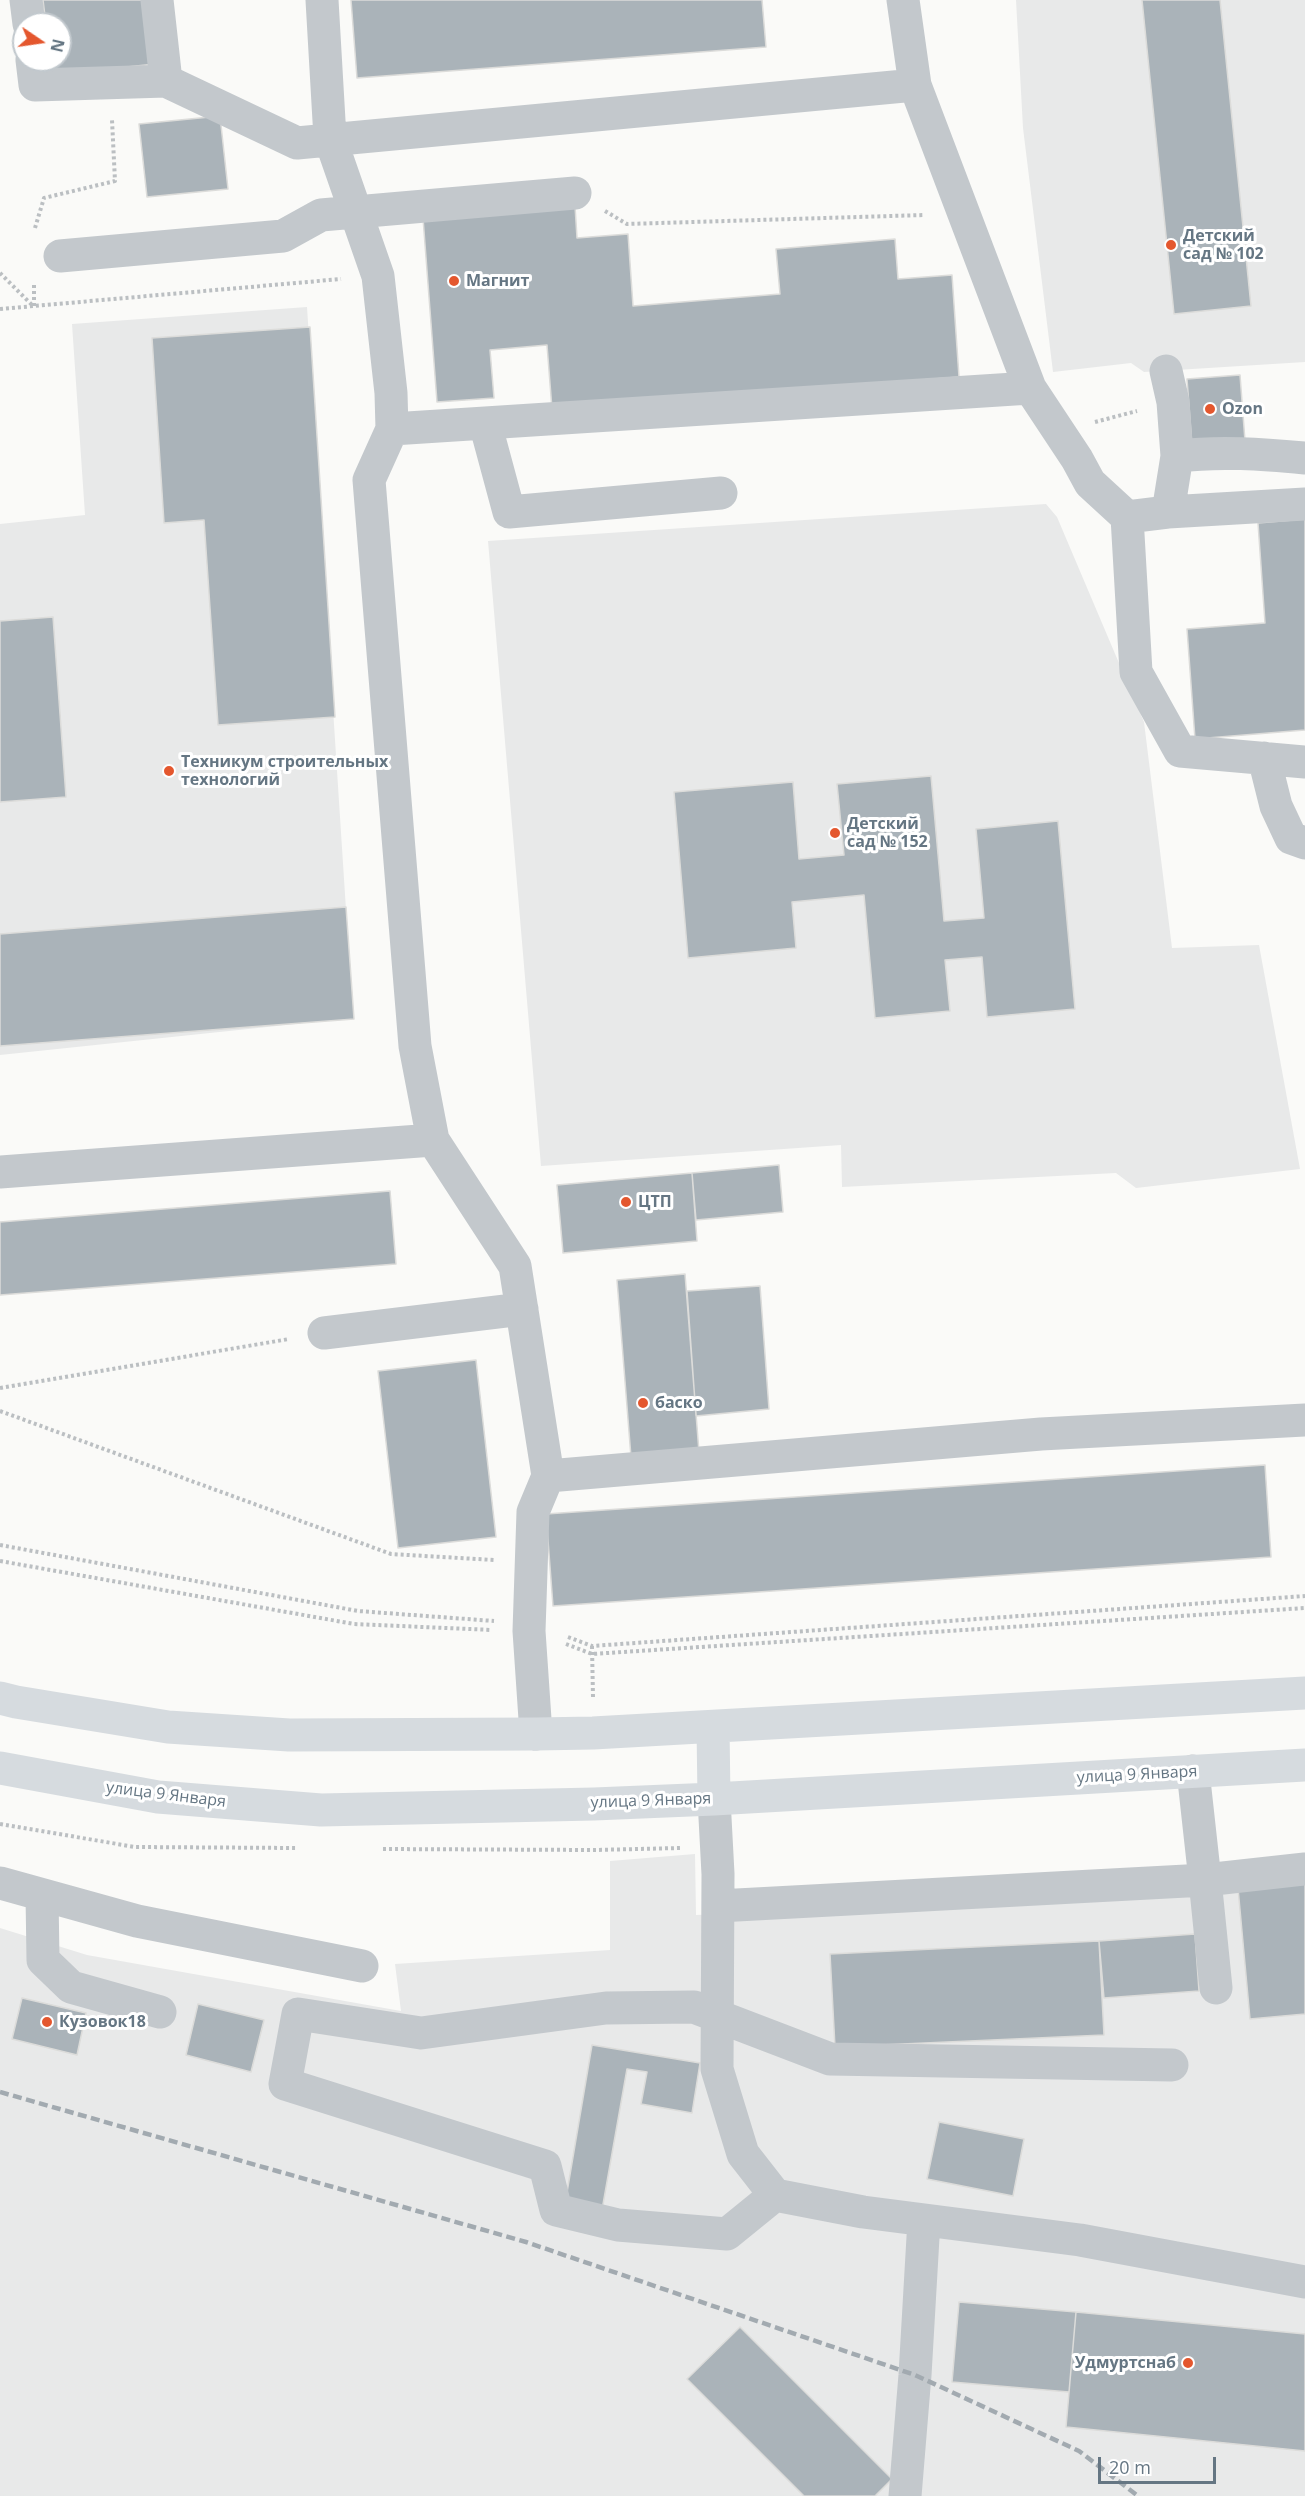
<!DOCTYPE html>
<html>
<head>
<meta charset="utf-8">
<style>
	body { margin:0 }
	#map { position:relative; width:1305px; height:2496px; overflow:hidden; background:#fafaf8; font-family:"Open Sans",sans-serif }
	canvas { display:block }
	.north { position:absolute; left:12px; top:12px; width:60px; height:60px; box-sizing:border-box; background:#fff; border:2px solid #c1c8cd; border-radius:50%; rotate:103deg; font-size:16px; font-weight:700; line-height:24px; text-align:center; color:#657683 }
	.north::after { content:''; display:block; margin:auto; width:21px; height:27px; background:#e4572e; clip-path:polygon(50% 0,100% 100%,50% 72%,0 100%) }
	.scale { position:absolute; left:1098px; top:2457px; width:118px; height:27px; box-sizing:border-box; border:3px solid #657683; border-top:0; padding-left:8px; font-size:18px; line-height:21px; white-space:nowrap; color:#657683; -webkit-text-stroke:4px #fff; paint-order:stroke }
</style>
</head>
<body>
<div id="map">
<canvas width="1305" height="2496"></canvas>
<div class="north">N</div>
<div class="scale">20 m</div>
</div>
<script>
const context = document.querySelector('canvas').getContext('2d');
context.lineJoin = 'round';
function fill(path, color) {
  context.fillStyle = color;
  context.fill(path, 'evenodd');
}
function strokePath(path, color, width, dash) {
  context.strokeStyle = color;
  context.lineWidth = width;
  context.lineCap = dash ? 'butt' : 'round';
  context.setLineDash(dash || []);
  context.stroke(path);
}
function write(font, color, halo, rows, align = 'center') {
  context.font = font + ' "Open Sans",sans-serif';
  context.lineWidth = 6;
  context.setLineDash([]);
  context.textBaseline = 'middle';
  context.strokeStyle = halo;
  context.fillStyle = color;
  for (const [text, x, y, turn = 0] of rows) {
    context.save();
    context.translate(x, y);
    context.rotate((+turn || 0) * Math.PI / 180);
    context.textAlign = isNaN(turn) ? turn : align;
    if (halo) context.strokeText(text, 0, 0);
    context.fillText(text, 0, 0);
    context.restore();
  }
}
fill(new Path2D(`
	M 1016,0 L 1305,0 L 1305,362 L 1144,372 L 1131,363 L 1053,372 L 1023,128 Z
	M 307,307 L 353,1018 L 0,1055 L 0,524 L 85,515 L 72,324 Z
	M 1046,504 L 1057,517 L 1144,722 L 1172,948 L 1259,945 L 1300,1169 L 1136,1188 L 1116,1173 L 842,1187 L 841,1145 L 541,1166 L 488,541 Z
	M 695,1854 L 696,1915 L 1305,1890 L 1305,2496 L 0,2496 L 0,1928 L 87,1955 L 401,2011 L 395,1964 L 610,1950 L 610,1861 Z`), '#e8e9e9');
const building = new Path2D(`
	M 43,0 L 149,0 L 155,64 L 51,75 L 50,60 L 60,60 L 60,24 L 46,24 Z
	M 351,0 L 762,0 L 766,47 L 357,78 Z
	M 1142,0 L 1220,0 L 1251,306 L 1174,314 Z
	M 220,116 L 228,189 L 147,197 L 139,124 Z
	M 575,206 L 577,238 L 628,234 L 633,306 L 780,294 L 776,249 L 895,239 L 898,279 L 952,275 L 959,377 L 552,409 L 547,345 L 490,350 L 494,398 L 437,402 L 423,218 Z
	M 310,327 L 335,717 L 218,725 L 204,520 L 164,523 L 152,338 Z
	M 1240,375 L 1245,441 L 1192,446 L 1187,379 Z
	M 1305,519 L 1305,730 L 1195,739 L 1187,629 L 1265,623 L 1258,523 Z
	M 53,617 L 66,797 L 0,802 L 0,621 Z
	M 931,776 L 944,921 L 984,918 L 976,829 L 1058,821 L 1075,1009 L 987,1017 L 982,957 L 945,960 L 950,1011 L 875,1018 L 864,895 L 792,902 L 796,948 L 688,958 L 674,792 L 793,782 L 799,859 L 844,855 L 837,784 Z
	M 346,907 L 354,1019 L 0,1046 L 0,934 Z
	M 779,1165 L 783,1212 L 696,1220 L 692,1173 Z
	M 692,1173 L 697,1241 L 563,1253 L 557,1185 Z
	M 390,1191 L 396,1264 L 0,1295 L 0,1222 Z
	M 685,1274 L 699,1452 L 631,1457 L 617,1280 Z
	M 760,1286 L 769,1409 L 696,1416 L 687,1291 Z
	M 476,1360 L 496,1537 L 398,1548 L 378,1371 Z
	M 1265,1465 L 1271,1557 L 553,1606 L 546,1514 Z
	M 1305,1882 L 1305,2014 L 1250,2019 L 1238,1888 Z
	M 1195,1934 L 1199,1991 L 1104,1998 L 1099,1941 Z
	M 1099,1941 L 1104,2035 L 835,2047 L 830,1954 Z
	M 22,1998 L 86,2013 L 77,2055 L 12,2039 Z
	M 198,2004 L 264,2020 L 251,2072 L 186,2055 Z
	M 592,2045 L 700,2063 L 692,2113 L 641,2104 L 647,2072 L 627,2069 L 602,2210 L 565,2204 Z
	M 939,2122 L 1024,2139 L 1013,2196 L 927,2179 Z
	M 959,2302 L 1076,2312 L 1069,2392 L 952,2382 Z
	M 1076,2312 L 1305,2334 L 1305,2451 L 1066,2427 Z
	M 740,2327 L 892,2479 L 875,2496 L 804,2496 L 687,2379 Z`);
fill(building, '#aab3b9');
strokePath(building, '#dcdcda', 1.5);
strokePath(new Path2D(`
	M 605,211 L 627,224 L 924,215
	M 35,228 L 44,198 L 115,181 L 112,120
	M 0,273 L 33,306
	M 34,306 L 34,283
	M 0,309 L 341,279
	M 1095,422 L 1137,411
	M 0,1388 L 289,1339
	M 0,1411 L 391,1554 L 494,1560
	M 0,1545 L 358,1611 L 494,1621
	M 0,1561 L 354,1624 L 492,1630
	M 568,1637 L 592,1646 L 1305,1596
	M 566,1644 L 592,1654 L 1305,1608
	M 592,1646 L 593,1697
	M 0,1824 L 135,1847 L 297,1848
	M 383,1849 L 594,1850 L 681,1848`), '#bbbfc2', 4, [3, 3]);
strokePath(new Path2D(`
	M 26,0 L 29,24
	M 157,0 L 166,81
	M 322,0 L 330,138 L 378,276 L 391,393 L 392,429 L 369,480 L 415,1046 L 433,1140
	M 32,60 L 35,85 L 166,81 L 297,143 L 915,85 L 903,0
	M 915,85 L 1030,388 L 1077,459 L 1090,483 L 1127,517 L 1136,672 L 1180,751 L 1305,762
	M 60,256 L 283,236 L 321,215 L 575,193
	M 1166,371 L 1173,402 L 1177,456 L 1168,512
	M 485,423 L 509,512 L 721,493
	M 392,429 L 1030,388
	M 1177,456 C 1220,451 1262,454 1305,458
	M 1127,517 L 1168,512 L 1305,504
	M 1264,758 L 1276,806 L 1291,838 L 1305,843
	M 0,1172 L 433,1140 L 515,1266 L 548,1476 L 533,1512 L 529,1631 L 536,1734
	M 324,1333 L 522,1309
	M 548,1476 L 1041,1434 L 1305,1420
	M 1193,1771 L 1205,1880 L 1305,1869
	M 714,1799 L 718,1874 L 717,2069 L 743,2154 L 775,2195 L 863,2212 L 1080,2240 L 1305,2282
	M 0,1883 L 137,1921 L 362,1966
	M 42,1895 L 43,1960 L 71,1987 L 160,2012
	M 718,1906 L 1205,1880 L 1216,1988
	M 775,2195 L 727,2234 L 618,2225 L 556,2210 L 545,2166 L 285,2084 L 298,2014 L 421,2033 L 606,2008 L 694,2007 L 830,2059 L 1172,2065
	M 905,2496 L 915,2375 L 924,2220`), '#c3c8cc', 33);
strokePath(new Path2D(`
	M 0,1698 L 16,1702 L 168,1727 L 289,1735 L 536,1734 L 593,1733 L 1305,1693
	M 713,1727 L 714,1799
	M 0,1768 L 158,1797 L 321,1810 L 594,1804 L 714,1799 L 1305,1765`), '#d6dbdf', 33);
strokePath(new Path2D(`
	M 0,2092 L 526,2242 L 915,2375 L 1079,2451 L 1138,2496`), '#a2aab0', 4.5, [9, 4.5]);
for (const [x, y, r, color] of [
	[1171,245,6,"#e4572e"],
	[454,281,6,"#e4572e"],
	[1210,409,6,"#e4572e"],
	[169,771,6,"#e4572e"],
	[835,833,6,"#e4572e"],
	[626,1202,6,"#e4572e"],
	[643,1403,6,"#e4572e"],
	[47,2022,6,"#e4572e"],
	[1188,2363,6,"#e4572e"]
]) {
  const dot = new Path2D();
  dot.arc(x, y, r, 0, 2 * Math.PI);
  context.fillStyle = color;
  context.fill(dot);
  strokePath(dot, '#fff', 2);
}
write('bold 16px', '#657683', '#fff', [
	["Детский",1183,236],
	["сад № 102",1183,254],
	["Магнит",466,281],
	["Ozon",1222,409],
	["Техникум строительных",181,762],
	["технологий",181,780],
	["Детский",847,824],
	["сад № 152",847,842],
	["ЦТП",638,1202],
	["баско",655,1403],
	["Кузовок18",59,2022],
	["Удмуртснаб",1176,2363,"right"]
], 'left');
write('16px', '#657683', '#fff', [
	["улица 9 Января",1137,1775,-3],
	["улица 9 Января",166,1795,7],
	["улица 9 Января",651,1801,-2]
]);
</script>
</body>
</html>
